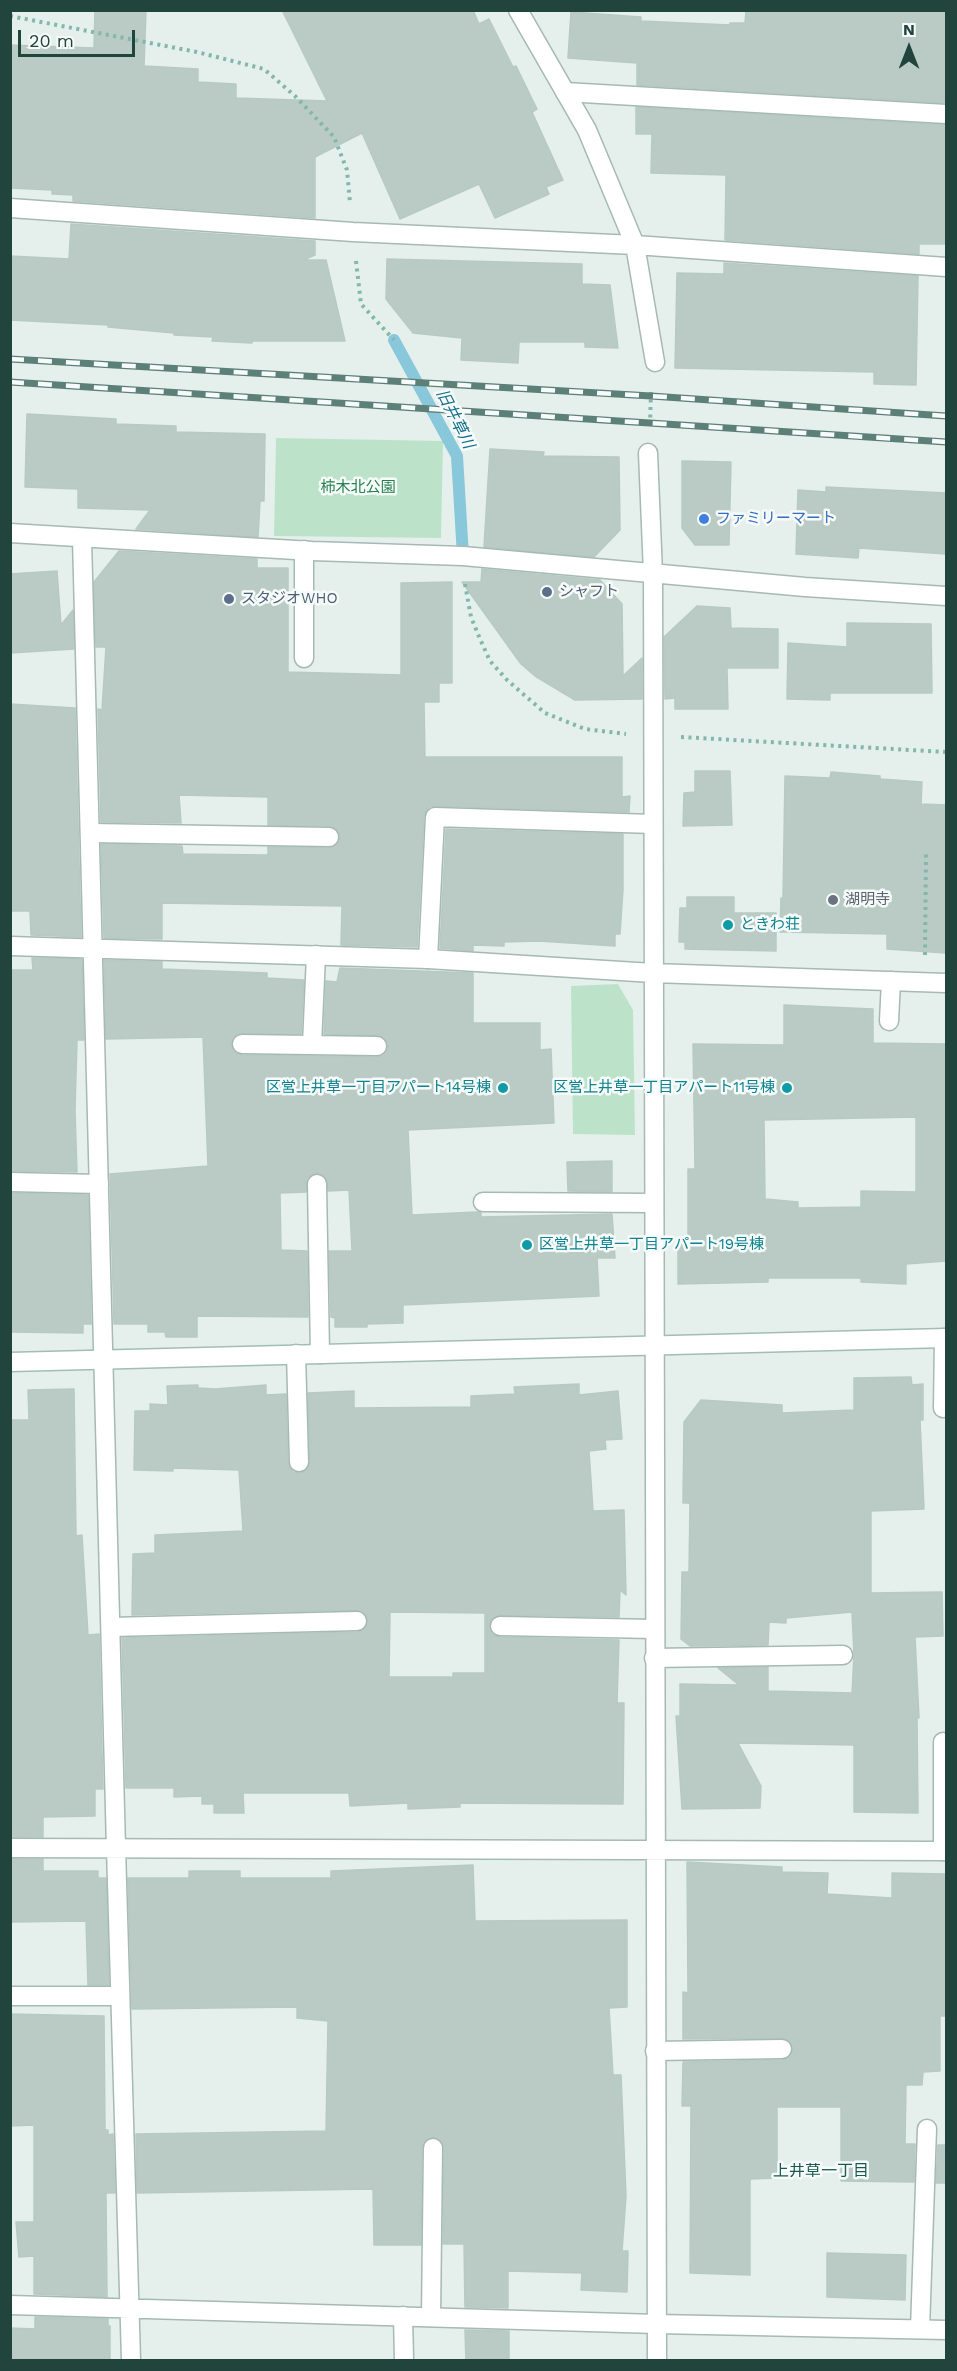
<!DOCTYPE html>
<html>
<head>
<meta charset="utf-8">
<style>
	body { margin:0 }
	#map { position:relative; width:957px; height:2371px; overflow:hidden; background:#e5f0ec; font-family:"Work Sans",sans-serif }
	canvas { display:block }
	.frame { position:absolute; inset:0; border:12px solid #21443d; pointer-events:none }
	.north { position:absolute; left:879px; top:18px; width:60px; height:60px; -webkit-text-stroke:4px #f6fbf9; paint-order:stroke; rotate:0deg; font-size:16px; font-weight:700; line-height:24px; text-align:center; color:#21443d }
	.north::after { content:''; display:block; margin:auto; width:21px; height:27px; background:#21443d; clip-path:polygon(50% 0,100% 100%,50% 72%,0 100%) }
	.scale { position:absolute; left:18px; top:30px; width:117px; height:27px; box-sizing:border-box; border:3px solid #21443d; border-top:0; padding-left:8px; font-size:18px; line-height:21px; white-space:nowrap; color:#21443d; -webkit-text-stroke:4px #f6fbf9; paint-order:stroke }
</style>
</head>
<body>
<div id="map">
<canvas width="957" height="2371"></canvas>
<div class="frame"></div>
<div class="north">N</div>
<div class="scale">20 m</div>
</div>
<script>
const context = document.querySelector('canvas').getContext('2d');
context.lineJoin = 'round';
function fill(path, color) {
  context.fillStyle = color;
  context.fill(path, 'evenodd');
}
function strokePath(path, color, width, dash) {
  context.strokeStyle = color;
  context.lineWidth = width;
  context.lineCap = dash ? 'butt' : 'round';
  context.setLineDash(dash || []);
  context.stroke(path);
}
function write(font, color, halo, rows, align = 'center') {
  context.font = font + ' "Work Sans","Noto Sans JP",sans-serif';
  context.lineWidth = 5;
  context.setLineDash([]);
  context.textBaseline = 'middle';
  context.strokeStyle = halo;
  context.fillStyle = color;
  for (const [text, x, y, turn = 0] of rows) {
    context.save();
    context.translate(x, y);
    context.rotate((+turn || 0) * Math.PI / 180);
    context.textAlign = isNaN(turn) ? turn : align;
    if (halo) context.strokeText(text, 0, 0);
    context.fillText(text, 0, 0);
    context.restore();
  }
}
fill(new Path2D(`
	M 276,438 L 443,441 L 441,538 L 274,536 Z
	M 618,984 L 633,1010 L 635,1135 L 573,1134 L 571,986 Z`), '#bce3c9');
strokePath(new Path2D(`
	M 394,340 L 457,456 L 463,556`), '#88c8da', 12);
const building = new Path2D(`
	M 95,10 L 146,10 L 144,66 L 198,69 L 198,82 L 236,84 L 236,98 L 327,101 L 282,10 L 473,10 L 479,24 L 489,19 L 513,67 L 516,66 L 537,109 L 532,112 L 563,180 L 546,187 L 549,194 L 495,218 L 479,184 L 400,219 L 362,133 L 315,157 L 315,218 L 73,201 L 73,195 L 52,194 L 52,190 L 10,188 L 10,45 L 94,48 Z
	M 746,10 L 946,10 L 946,103 L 637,85 L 637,63 L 568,58 L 571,12 L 641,17 L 641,21 L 730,25 L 730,23 L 745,23 Z
	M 636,107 L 946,125 L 946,244 L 919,244 L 919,254 L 725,240 L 726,175 L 651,173 L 652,134 L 636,134 Z
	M 71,224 L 315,241 L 315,255 L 303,260 L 326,260 L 345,341 L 252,341 L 252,343 L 212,341 L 213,337 L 174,335 L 174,333 L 108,327 L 108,325 L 10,320 L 10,256 L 69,259 Z
	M 387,259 L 582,264 L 582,284 L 610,285 L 618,348 L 585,347 L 585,342 L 519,342 L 518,363 L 461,360 L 462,338 L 413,333 L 386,299 Z
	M 724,263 L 918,276 L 916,385 L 874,384 L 874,372 L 675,368 L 677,273 L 724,274 Z
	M 27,414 L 116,419 L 116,424 L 176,426 L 176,432 L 265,434 L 264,501 L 260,501 L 258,537 L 136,529 L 150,510 L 78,508 L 78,489 L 25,487 Z
	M 490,449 L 544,452 L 543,456 L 619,457 L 620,530 L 594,557 L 484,547 Z
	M 682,461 L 731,462 L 729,545 L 695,545 L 682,528 Z
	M 826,487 L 946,493 L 946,554 L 859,548 L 858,558 L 796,554 L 798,490 L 826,492 Z
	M 119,551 L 257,559 L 257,568 L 288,568 L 288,672 L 401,675 L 401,583 L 452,582 L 452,683 L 439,683 L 439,702 L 424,702 L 425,757 L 622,757 L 622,797 L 630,796 L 629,812 L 435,806 L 429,807 L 424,816 L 417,947 L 341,945 L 342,906 L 162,903 L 162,939 L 104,938 L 101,844 L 182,846 L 183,854 L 268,855 L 268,847 L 329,848 L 338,843 L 340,838 L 338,831 L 330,826 L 268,825 L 268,797 L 179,795 L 181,823 L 101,822 L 98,709 L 102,710 L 106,647 L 96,647 L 94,582 Z
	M 482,569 L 600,580 L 622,604 L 623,676 L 642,658 L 642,699 L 575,700 L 535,676 L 521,664 L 462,582 L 481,582 Z
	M 57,571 L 61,625 L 73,610 L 74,649 L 10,653 L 10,574 Z
	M 697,606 L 730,608 L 731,628 L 778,629 L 778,668 L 727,668 L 728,709 L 675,709 L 675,698 L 665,699 L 664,637 Z
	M 847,623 L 931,624 L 932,693 L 830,693 L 830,700 L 787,699 L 788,643 L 847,647 Z
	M 10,704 L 75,708 L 81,937 L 31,935 L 30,911 L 10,911 Z
	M 695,771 L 730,771 L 732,825 L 683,826 L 684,793 L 695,792 Z
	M 831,772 L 880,776 L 880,779 L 922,782 L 921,804 L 946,805 L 946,953 L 887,949 L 887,934 L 780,932 L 781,898 L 783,898 L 785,776 L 830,778 Z
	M 446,829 L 623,834 L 623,889 L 620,934 L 615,934 L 615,946 L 539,941 L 504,942 L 504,946 L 473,945 L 473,951 L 440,948 Z
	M 687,897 L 734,897 L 734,913 L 776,913 L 776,951 L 685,949 L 685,942 L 679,942 L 680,908 L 687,908 Z
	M 32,958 L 82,959 L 84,1040 L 77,1040 L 75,1111 L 77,1172 L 10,1171 L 10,970 L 33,970 Z
	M 104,960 L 162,962 L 162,969 L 267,973 L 267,978 L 304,980 L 301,1034 L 237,1034 L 232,1039 L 231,1044 L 236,1053 L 242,1055 L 377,1057 L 383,1055 L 388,1046 L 382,1036 L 324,1034 L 326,981 L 337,982 L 340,968 L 473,973 L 473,1023 L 540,1023 L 540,1050 L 551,1049 L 554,1123 L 408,1130 L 412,1215 L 477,1212 L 481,1213 L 481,1217 L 612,1214 L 615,1258 L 597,1258 L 599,1296 L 403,1305 L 403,1323 L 367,1324 L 367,1327 L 335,1327 L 335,1318 L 331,1317 L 329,1251 L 352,1251 L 349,1190 L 328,1191 L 326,1178 L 316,1173 L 307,1179 L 306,1192 L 280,1193 L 281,1250 L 307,1251 L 308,1317 L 197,1316 L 197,1337 L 166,1337 L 165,1332 L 148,1332 L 148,1324 L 114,1324 L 110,1174 L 208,1166 L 203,1037 L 106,1039 Z
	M 784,1005 L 873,1009 L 873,1043 L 946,1044 L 946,1261 L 906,1264 L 906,1284 L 861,1282 L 861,1278 L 768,1278 L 768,1282 L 678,1284 L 678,1243 L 688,1243 L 688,1169 L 695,1169 L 693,1044 L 784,1045 ZM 916,1117 L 916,1192 L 861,1191 L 861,1207 L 798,1208 L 798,1202 L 765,1199 L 764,1120 Z
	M 612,1161 L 612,1192 L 568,1191 L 567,1162 Z
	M 10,1193 L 88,1195 L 91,1324 L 83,1324 L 83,1333 L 10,1332 Z
	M 911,1377 L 912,1385 L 923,1384 L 923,1420 L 920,1420 L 924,1509 L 871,1511 L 871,1593 L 942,1592 L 943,1636 L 915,1637 L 919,1718 L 917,1718 L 918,1813 L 854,1812 L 854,1745 L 738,1743 L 761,1786 L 760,1808 L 682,1809 L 676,1716 L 680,1716 L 680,1684 L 739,1685 L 718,1668 L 768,1667 L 768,1691 L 852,1693 L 854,1655 L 852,1612 L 786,1618 L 786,1623 L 769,1622 L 768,1645 L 690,1646 L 681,1639 L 682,1572 L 689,1572 L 690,1503 L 683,1503 L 684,1422 L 701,1400 L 782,1405 L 782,1413 L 854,1410 L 854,1378 Z
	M 579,1384 L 579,1395 L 618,1391 L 622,1439 L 605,1440 L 606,1449 L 589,1451 L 593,1511 L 624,1510 L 626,1595 L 620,1590 L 619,1617 L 500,1615 L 491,1620 L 489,1626 L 494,1635 L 500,1637 L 619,1640 L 617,1703 L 624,1703 L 623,1804 L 460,1803 L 460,1807 L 408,1809 L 408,1803 L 350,1806 L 349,1793 L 243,1793 L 244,1813 L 214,1813 L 214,1804 L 202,1804 L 202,1796 L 174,1797 L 174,1788 L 126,1788 L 122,1638 L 357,1632 L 363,1630 L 368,1621 L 366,1615 L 357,1610 L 132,1615 L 133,1554 L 155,1553 L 155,1535 L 243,1531 L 239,1470 L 173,1468 L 173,1471 L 134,1470 L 135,1411 L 150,1411 L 150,1404 L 168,1405 L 167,1386 L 198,1385 L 198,1388 L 215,1389 L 266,1385 L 266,1395 L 286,1394 L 288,1463 L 293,1472 L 300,1473 L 305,1471 L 310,1462 L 308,1393 L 354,1391 L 354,1408 L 471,1407 L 471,1396 L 515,1394 L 514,1387 ZM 390,1612 L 485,1613 L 485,1673 L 453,1673 L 453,1677 L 389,1677 Z
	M 74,1389 L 76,1536 L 82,1535 L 88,1635 L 99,1634 L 103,1789 L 95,1789 L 95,1816 L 43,1817 L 43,1837 L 10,1837 L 10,1420 L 29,1420 L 28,1390 Z
	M 10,1859 L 43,1859 L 43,1871 L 98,1871 L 98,1878 L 106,1878 L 109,1985 L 88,1985 L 86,1921 L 10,1922 Z
	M 687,1862 L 782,1867 L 782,1872 L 828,1873 L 827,1894 L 892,1898 L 892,1873 L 946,1874 L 946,2016 L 940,2016 L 940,2071 L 923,2072 L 922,2085 L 906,2085 L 905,2144 L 915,2144 L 914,2182 L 841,2181 L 841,2107 L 777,2107 L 777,2178 L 750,2179 L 750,2275 L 690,2273 L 691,2106 L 682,2106 L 683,2062 L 782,2060 L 791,2055 L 793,2048 L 788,2040 L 782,2038 L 683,2039 L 683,1992 L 688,1993 Z
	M 473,1865 L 475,1921 L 627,1920 L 627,2007 L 609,2008 L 613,2075 L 621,2075 L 626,2196 L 622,2251 L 628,2251 L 627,2292 L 581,2290 L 582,2273 L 508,2271 L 508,2308 L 465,2307 L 464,2244 L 443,2244 L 444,2148 L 442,2142 L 434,2137 L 427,2139 L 422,2148 L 421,2245 L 374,2245 L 373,2189 L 137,2193 L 136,2134 L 326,2131 L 328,2021 L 297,2018 L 297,2007 L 132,2009 L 128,1878 L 189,1878 L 189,1871 L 240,1871 L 240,1878 L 331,1878 L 331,1871 Z
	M 10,2014 L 104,2016 L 105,2130 L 108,2130 L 108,2135 L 113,2134 L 115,2193 L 106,2193 L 107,2297 L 34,2294 L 34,2256 L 19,2257 L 16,2222 L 34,2222 L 34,2125 L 10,2126 Z
	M 938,2145 L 946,2145 L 946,2183 L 936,2183 Z
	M 827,2253 L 906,2255 L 905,2300 L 827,2297 Z
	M 35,2317 L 108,2319 L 108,2326 L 110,2326 L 110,2361 L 10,2361 L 10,2328 L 35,2329 Z
	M 465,2330 L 509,2331 L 509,2361 L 466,2361 Z`);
fill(building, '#bacbc5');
strokePath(building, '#b6cac3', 1.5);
const lane = new Path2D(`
	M 565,92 L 946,114
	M 304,550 L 304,658
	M 91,833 L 329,837
	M 428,959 L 435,817 L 653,824
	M 889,1021 L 891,981
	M 242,1044 L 377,1046
	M 312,1045 L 316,955
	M 10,1182 L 99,1184
	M 317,1184 L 320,1354
	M 483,1202 L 653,1203
	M 296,1354 L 299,1462
	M 943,1408 L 944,1338
	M 500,1626 L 654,1629
	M 111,1627 L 357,1621
	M 654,1658 L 843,1655
	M 943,1851 L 943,1742
	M 10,1996 L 120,1996
	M 655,2051 L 782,2049
	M 403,2316 L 404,2360
	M 431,2317 L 433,2148
	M 920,2329 L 927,2129`);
const street = new Path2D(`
	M 518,10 L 587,130 L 635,245 L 655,362
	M 10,208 L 353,232 L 635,245 L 946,267
	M 648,453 L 653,573 L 657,2360
	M 10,533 L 312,551 L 463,556 L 805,587 L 946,596
	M 82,538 L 116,1848 L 131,2360
	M 10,946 L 428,959 L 653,973 L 946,983
	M 10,1848 L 946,1851
	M 10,2305 L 657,2324 L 946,2330`);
const secondary = new Path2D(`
	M 10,1362 L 946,1338`);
strokePath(lane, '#a6b9b4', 21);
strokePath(street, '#a6b9b4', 21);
strokePath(secondary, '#a2bdb5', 21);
strokePath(new Path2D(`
	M 10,16 L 197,52 L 264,69 L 295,96 L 334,137 L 347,170 L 350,203
	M 356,261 L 361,304 L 394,340
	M 650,425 L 651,390
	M 465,584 L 471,617 L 480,639 L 490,661 L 507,680 L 545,713 L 585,729 L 626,734
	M 681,737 L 946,752
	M 925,955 L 926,851`), '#82b7a9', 4, [3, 4.5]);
strokePath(lane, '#fff', 18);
strokePath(street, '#fff', 18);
strokePath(secondary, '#fff', 18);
const rail = new Path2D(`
	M 10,359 L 651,396 L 946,416
	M 10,382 L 946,442`);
strokePath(rail, '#5c7f78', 7);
strokePath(rail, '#f6fbf9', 4.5, [14]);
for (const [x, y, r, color] of [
	[704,519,6,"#3f7fe0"],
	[547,592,6,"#5c6f8a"],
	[229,599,6,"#5c6f8a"],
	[833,900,6,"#6b7280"],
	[728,925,6,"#0f9aa8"],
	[503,1088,6,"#0f9aa8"],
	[787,1088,6,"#0f9aa8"],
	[527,1245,6,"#0f9aa8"]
]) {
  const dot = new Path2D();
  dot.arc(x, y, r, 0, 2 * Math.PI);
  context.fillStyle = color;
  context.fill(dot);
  strokePath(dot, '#f6fbf9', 2);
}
write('15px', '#26804f', '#f6fbf9', [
	["柿木北公園",358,488]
]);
write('15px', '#366cbe', '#f6fbf9', [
	["ファミリーマート",716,519]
], 'left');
write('15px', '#4e5e75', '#f6fbf9', [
	["シャフト",559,592],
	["スタジオWHO",241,599]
], 'left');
write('15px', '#5b616d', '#f6fbf9', [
	["湖明寺",845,900]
], 'left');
write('15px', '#0d838f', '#f6fbf9', [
	["ときわ荘",740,925],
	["区営上井草一丁目アパート14号棟",491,1088,"right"],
	["区営上井草一丁目アパート11号棟",775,1088,"right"],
	["区営上井草一丁目アパート19号棟",539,1245]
], 'left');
write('italic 16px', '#136e88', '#f6fbf9', [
	["旧井草川",455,419,63]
]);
write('16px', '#1a594e', '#f6fbf9', [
	["上井草一丁目",821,2171]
]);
</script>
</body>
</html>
